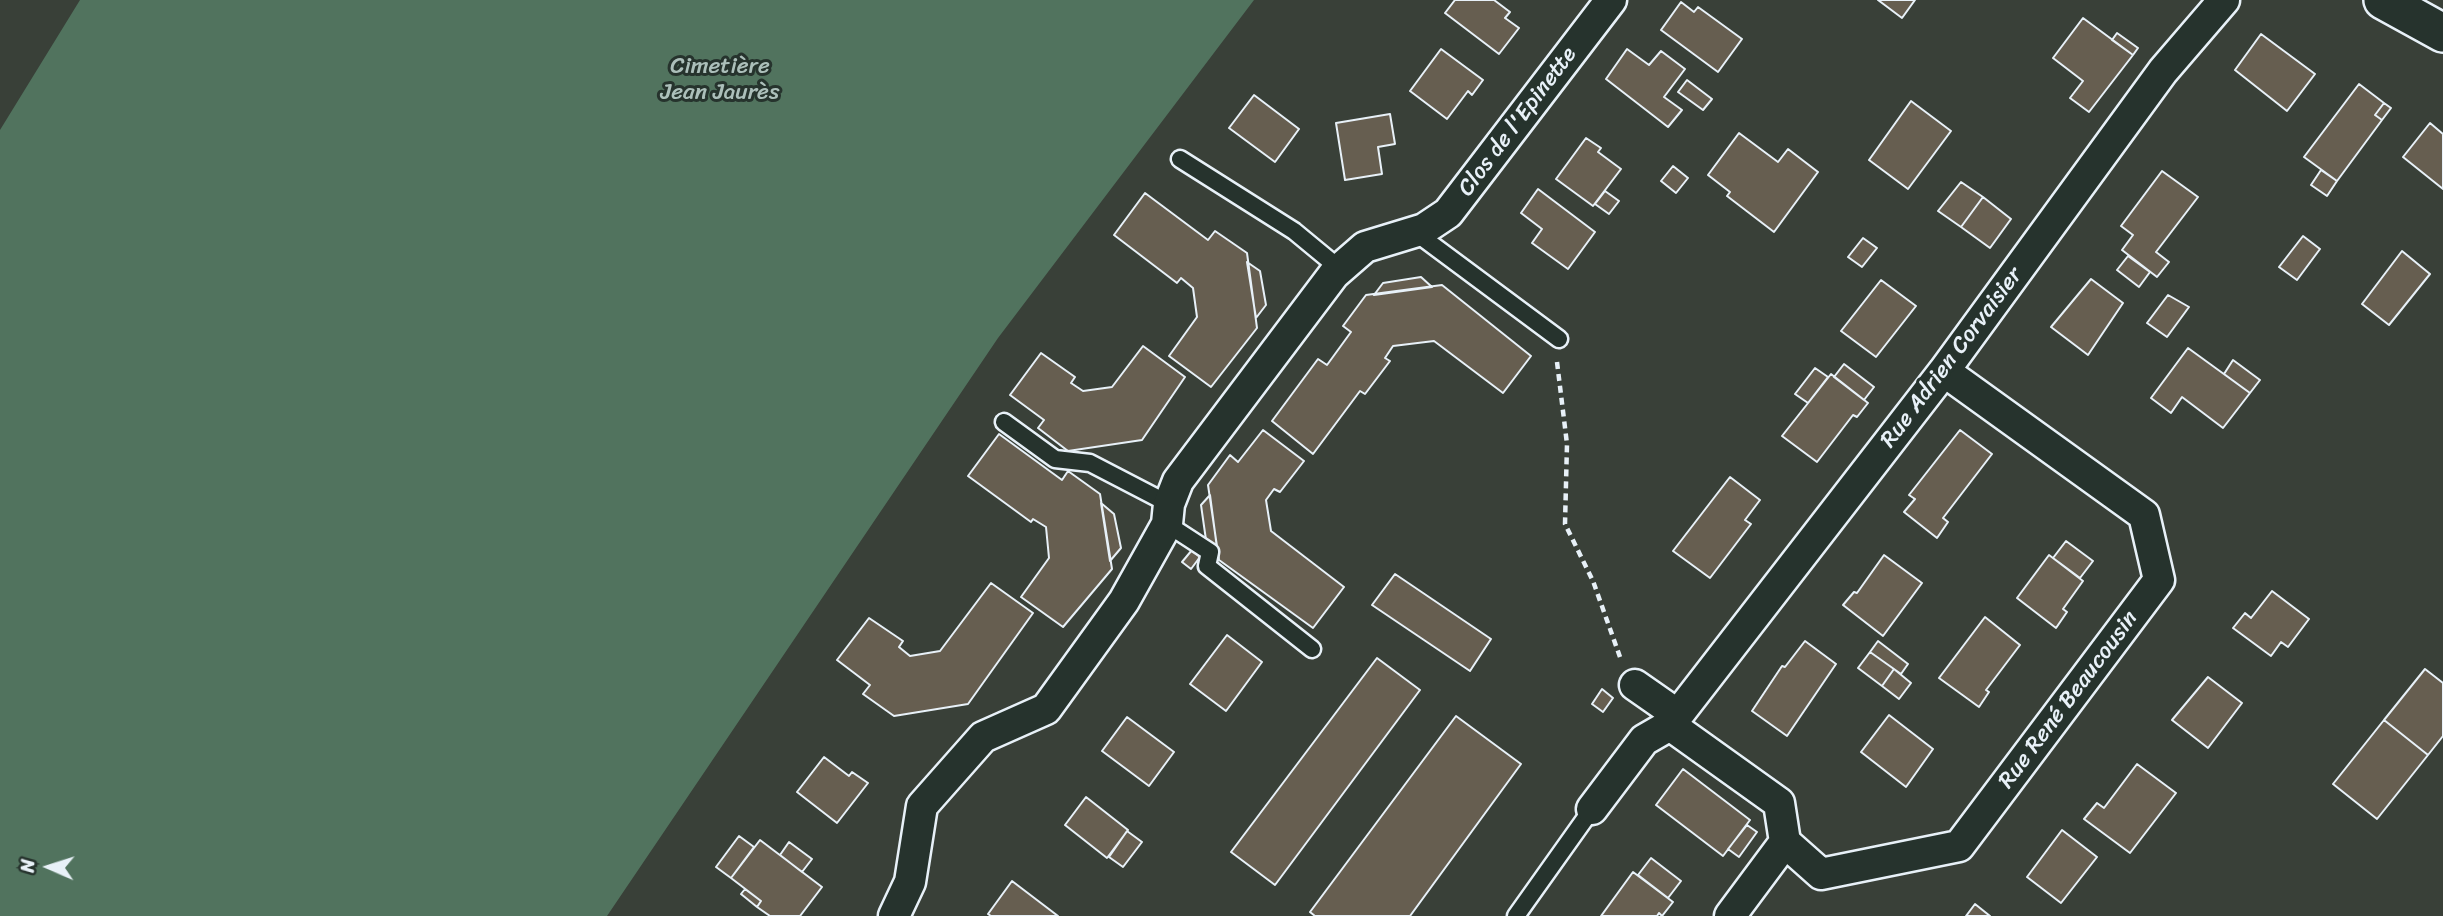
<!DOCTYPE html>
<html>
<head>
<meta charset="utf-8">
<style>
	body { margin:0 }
	#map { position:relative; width:2443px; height:916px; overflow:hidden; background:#394038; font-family:Sriracha,sans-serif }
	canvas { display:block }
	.north { position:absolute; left:14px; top:832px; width:70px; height:70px; -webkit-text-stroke:5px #26332d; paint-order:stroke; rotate:273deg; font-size:19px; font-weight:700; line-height:28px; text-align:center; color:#e8f1f8 }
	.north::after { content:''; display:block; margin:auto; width:24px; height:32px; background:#e8f1f8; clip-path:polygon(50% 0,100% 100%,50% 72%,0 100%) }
</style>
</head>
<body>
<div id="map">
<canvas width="2443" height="916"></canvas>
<div class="north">N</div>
</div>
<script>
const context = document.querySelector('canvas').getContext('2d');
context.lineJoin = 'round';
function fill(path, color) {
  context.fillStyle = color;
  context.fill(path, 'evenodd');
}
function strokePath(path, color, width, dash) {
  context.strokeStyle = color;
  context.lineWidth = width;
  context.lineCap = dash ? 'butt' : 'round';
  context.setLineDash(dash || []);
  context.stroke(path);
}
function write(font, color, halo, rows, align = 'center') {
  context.font = font + ' Sriracha,sans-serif';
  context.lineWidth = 6;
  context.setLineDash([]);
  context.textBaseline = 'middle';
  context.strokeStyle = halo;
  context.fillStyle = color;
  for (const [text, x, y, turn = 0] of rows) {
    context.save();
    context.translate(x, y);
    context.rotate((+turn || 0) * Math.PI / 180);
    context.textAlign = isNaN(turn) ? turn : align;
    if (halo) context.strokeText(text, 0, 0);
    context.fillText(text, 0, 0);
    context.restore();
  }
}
fill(new Path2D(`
	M 80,0 L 1254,0 L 998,338 L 607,916 L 0,916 L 0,130 Z`), '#51735e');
const building = new Path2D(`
	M 1455,0 L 1494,0 L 1510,12 L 1505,18 L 1519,28 L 1499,54 L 1445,13 Z
	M 1878,0 L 1915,0 L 1902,18 Z
	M 1681,2 L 1694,12 L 1698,7 L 1742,39 L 1718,72 L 1661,30 Z
	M 2083,18 L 2133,55 L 2089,112 L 2070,98 L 2083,81 L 2053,58 Z
	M 2117,33 L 2138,48 L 2133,55 L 2112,40 Z
	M 2261,34 L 2315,74 L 2287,111 L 2235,70 Z
	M 1441,49 L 1483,80 L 1472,95 L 1468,91 L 1447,119 L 1410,91 Z
	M 1627,49 L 1649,65 L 1661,51 L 1685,69 L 1664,97 L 1682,110 L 1668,127 L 1606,79 Z
	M 1687,80 L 1712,99 L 1703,110 L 1678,92 Z
	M 2359,84 L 2384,103 L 2375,115 L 2382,120 L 2337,181 L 2304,157 Z
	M 1254,95 L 1299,129 L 1275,162 L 1229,128 Z
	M 1911,101 L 1951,131 L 1908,189 L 1869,160 Z
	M 2384,103 L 2391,108 L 2382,120 L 2375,115 Z
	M 1390,114 L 1395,144 L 1378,147 L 1382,174 L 1345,180 L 1336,123 Z
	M 2430,123 L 2443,134 L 2443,189 L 2403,157 Z
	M 1739,133 L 1778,162 L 1788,149 L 1818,172 L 1774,232 L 1727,196 L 1730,192 L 1708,175 Z
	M 1586,138 L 1601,148 L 1598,152 L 1621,169 L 1593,206 L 1556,179 Z
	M 1673,166 L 1688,178 L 1676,193 L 1661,181 Z
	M 2321,170 L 2337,181 L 2327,196 L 2311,185 Z
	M 2162,171 L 2198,197 L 2156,252 L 2169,262 L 2157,277 L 2122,250 L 2133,235 L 2121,226 Z
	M 1961,182 L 1983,197 L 1961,227 L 1938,211 Z
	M 1538,189 L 1595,232 L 1568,269 L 1532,243 L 1542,229 L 1521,213 Z
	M 1605,191 L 1619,201 L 1609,214 L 1595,204 Z
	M 1145,193 L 1208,240 L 1215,231 L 1247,253 L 1257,328 L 1211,387 L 1169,356 L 1197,317 L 1193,288 L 1181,278 L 1177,283 L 1114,235 Z
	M 1983,197 L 2011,219 L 1990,248 L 1961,227 Z
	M 2303,236 L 2320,249 L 2297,280 L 2279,267 Z
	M 1863,238 L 1877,248 L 1862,267 L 1848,257 Z
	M 2402,251 L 2430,274 L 2389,325 L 2362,304 Z
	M 2128,256 L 2150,272 L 2139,287 L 2117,270 Z
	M 1247,262 L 1260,271 L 1266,305 L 1256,318 Z
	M 1421,277 L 1432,287 L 1374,295 L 1383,283 Z
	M 2091,279 L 2123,303 L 2088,355 L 2051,327 Z
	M 1881,280 L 1916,306 L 1876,357 L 1841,331 Z
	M 1442,285 L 1531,356 L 1503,393 L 1434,341 L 1393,346 L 1385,358 L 1390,361 L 1365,394 L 1360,391 L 1313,454 L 1272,421 L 1318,359 L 1327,365 L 1351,332 L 1343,326 L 1366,295 Z
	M 2168,295 L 2189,307 L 2167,337 L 2147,323 Z
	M 1143,346 L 1185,377 L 1142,440 L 1068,451 L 1038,428 L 1044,420 L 1010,395 L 1041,353 L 1075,377 L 1071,383 L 1083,391 L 1112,387 Z
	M 2188,348 L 2250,393 L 2223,428 L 2182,397 L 2171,413 L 2151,398 Z
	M 2233,360 L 2260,380 L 2250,393 L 2224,374 Z
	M 1844,364 L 1874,387 L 1864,400 L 1834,377 Z
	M 1815,368 L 1828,377 L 1808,403 L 1795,394 Z
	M 1831,374 L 1868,403 L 1857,417 L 1853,415 L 1817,462 L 1782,436 Z
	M 1263,430 L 1304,461 L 1280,492 L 1274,489 L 1266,500 L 1271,531 L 1344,587 L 1313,628 L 1219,560 L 1208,485 L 1230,455 L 1238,462 Z
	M 1960,430 L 1992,454 L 1943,518 L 1948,522 L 1937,538 L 1904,512 L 1915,499 L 1909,495 Z
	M 999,434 L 1062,480 L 1068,471 L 1100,494 L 1112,569 L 1063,627 L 1021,597 L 1049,558 L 1046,527 L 1033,519 L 1031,522 L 968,476 Z
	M 1730,477 L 1760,500 L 1745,520 L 1751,524 L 1710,578 L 1673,551 Z
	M 1210,495 L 1217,548 L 1206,540 L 1201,505 Z
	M 1101,503 L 1114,514 L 1121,548 L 1110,561 Z
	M 2066,541 L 2093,561 L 2080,578 L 2053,558 Z
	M 1192,550 L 1200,557 L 1191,569 L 1182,562 Z
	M 1884,555 L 1922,583 L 1883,636 L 1843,605 L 1854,592 L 1857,593 Z
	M 2049,555 L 2083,581 L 2063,609 L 2067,612 L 2056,628 L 2017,598 Z
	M 1395,574 L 1491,639 L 1470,671 L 1372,605 Z
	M 991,583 L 1033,613 L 968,704 L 894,716 L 863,694 L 870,685 L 837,660 L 869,618 L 903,641 L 899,647 L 910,656 L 940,651 Z
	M 2272,591 L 2309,619 L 2288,647 L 2281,642 L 2271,656 L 2233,628 L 2245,613 L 2251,618 Z
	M 1985,617 L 2020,645 L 1986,690 L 1989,692 L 1979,707 L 1939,678 Z
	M 1227,635 L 1262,662 L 1226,711 L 1190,684 Z
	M 1805,641 L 1836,664 L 1787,736 L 1752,711 L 1782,666 L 1785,667 Z
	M 1878,641 L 1908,664 L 1901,674 L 1870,652 Z
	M 1870,652 L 1894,669 L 1882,686 L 1858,668 Z
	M 1377,658 L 1420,690 L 1275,885 L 1231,852 Z
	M 1894,669 L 1911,683 L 1899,699 L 1882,686 Z
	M 2425,669 L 2443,683 L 2443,736 L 2428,755 L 2384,720 Z
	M 2208,677 L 2242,703 L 2208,748 L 2172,720 Z
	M 1602,689 L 1613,698 L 1603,712 L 1592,704 Z
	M 1889,715 L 1933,749 L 1906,787 L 1861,752 Z
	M 1456,716 L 1521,764 L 1410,916 L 1315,916 L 1310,912 Z
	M 1127,717 L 1174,752 L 1149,786 L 1102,751 Z
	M 2384,720 L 2428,755 L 2377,819 L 2333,784 Z
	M 824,757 L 849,776 L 852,772 L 868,783 L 837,823 L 797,792 Z
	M 2137,764 L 2176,793 L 2130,853 L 2084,819 L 2097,803 L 2104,808 Z
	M 1683,769 L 1750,820 L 1723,856 L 1656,805 Z
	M 1086,797 L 1128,830 L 1107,858 L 1065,825 Z
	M 1747,825 L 1757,832 L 1739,857 L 1728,849 Z
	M 2062,830 L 2097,857 L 2061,903 L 2027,877 Z
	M 1127,831 L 1142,842 L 1123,867 L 1109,857 Z
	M 739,836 L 754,847 L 731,878 L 716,867 Z
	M 760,840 L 822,887 L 800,916 L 770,916 L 757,907 L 761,901 L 731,878 Z
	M 789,842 L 812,859 L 802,872 L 780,855 Z
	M 1651,858 L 1681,881 L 1668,898 L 1638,875 Z
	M 1633,872 L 1673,902 L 1662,916 L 1659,913 L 1657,916 L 1601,916 Z
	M 1012,881 L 1058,916 L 991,916 L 988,914 Z
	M 745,889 L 761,901 L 757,907 L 741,894 Z
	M 1975,904 L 1990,916 L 1966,916 Z`);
fill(building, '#665e50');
strokePath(building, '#e8f1f8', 2);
const service = new Path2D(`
	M 1180,159 L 1294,231 L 1340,269
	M 1415,232 L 1559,339
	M 1004,422 L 1055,459 L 1090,463 L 1169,504
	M 1167,524 L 1210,552 L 1207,566 L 1312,649
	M 1516,916 L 1592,809`);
const minor = new Path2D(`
	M 1635,685 L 1678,715
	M 1592,809 L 1644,740 L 1670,725
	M 1785,842 L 1779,803 L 1670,725 L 1944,371 L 2163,71 L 2224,0
	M 1785,842 L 1821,874 L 1959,846 L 2159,580 L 2144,515 L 1944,371
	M 894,916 L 910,882 L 922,806 L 983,737 L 1046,709 L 1124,601 L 1167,524 L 1169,504 L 1178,481 L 1334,274 L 1365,247 L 1424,229 L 1448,213 L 1611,0
	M 1730,916 L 1785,842`);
const tertiary = new Path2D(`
	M 2383,0 L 2443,33`);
strokePath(service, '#e8f1f8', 21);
strokePath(minor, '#e8f1f8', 35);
strokePath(tertiary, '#e8f1f8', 42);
strokePath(new Path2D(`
	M 1557,362 L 1567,444 L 1565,524 L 1593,581 L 1620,657`), '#e8f1f8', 4.5, [7, 5]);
strokePath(service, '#26332d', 16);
strokePath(minor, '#26332d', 30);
strokePath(tertiary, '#26332d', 37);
write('23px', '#acbfba', '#26332d', [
	["Cimetière",720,67],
	["Jean Jaurès",720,93]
]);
write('23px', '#e8f1f8', '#26332d', [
	["Clos de l'Epinette",1518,122,-53],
	["Rue Adrien Corvaisier",1952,358,-53],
	["Rue René Beaucousin",2069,700,-53]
]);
</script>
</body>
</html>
